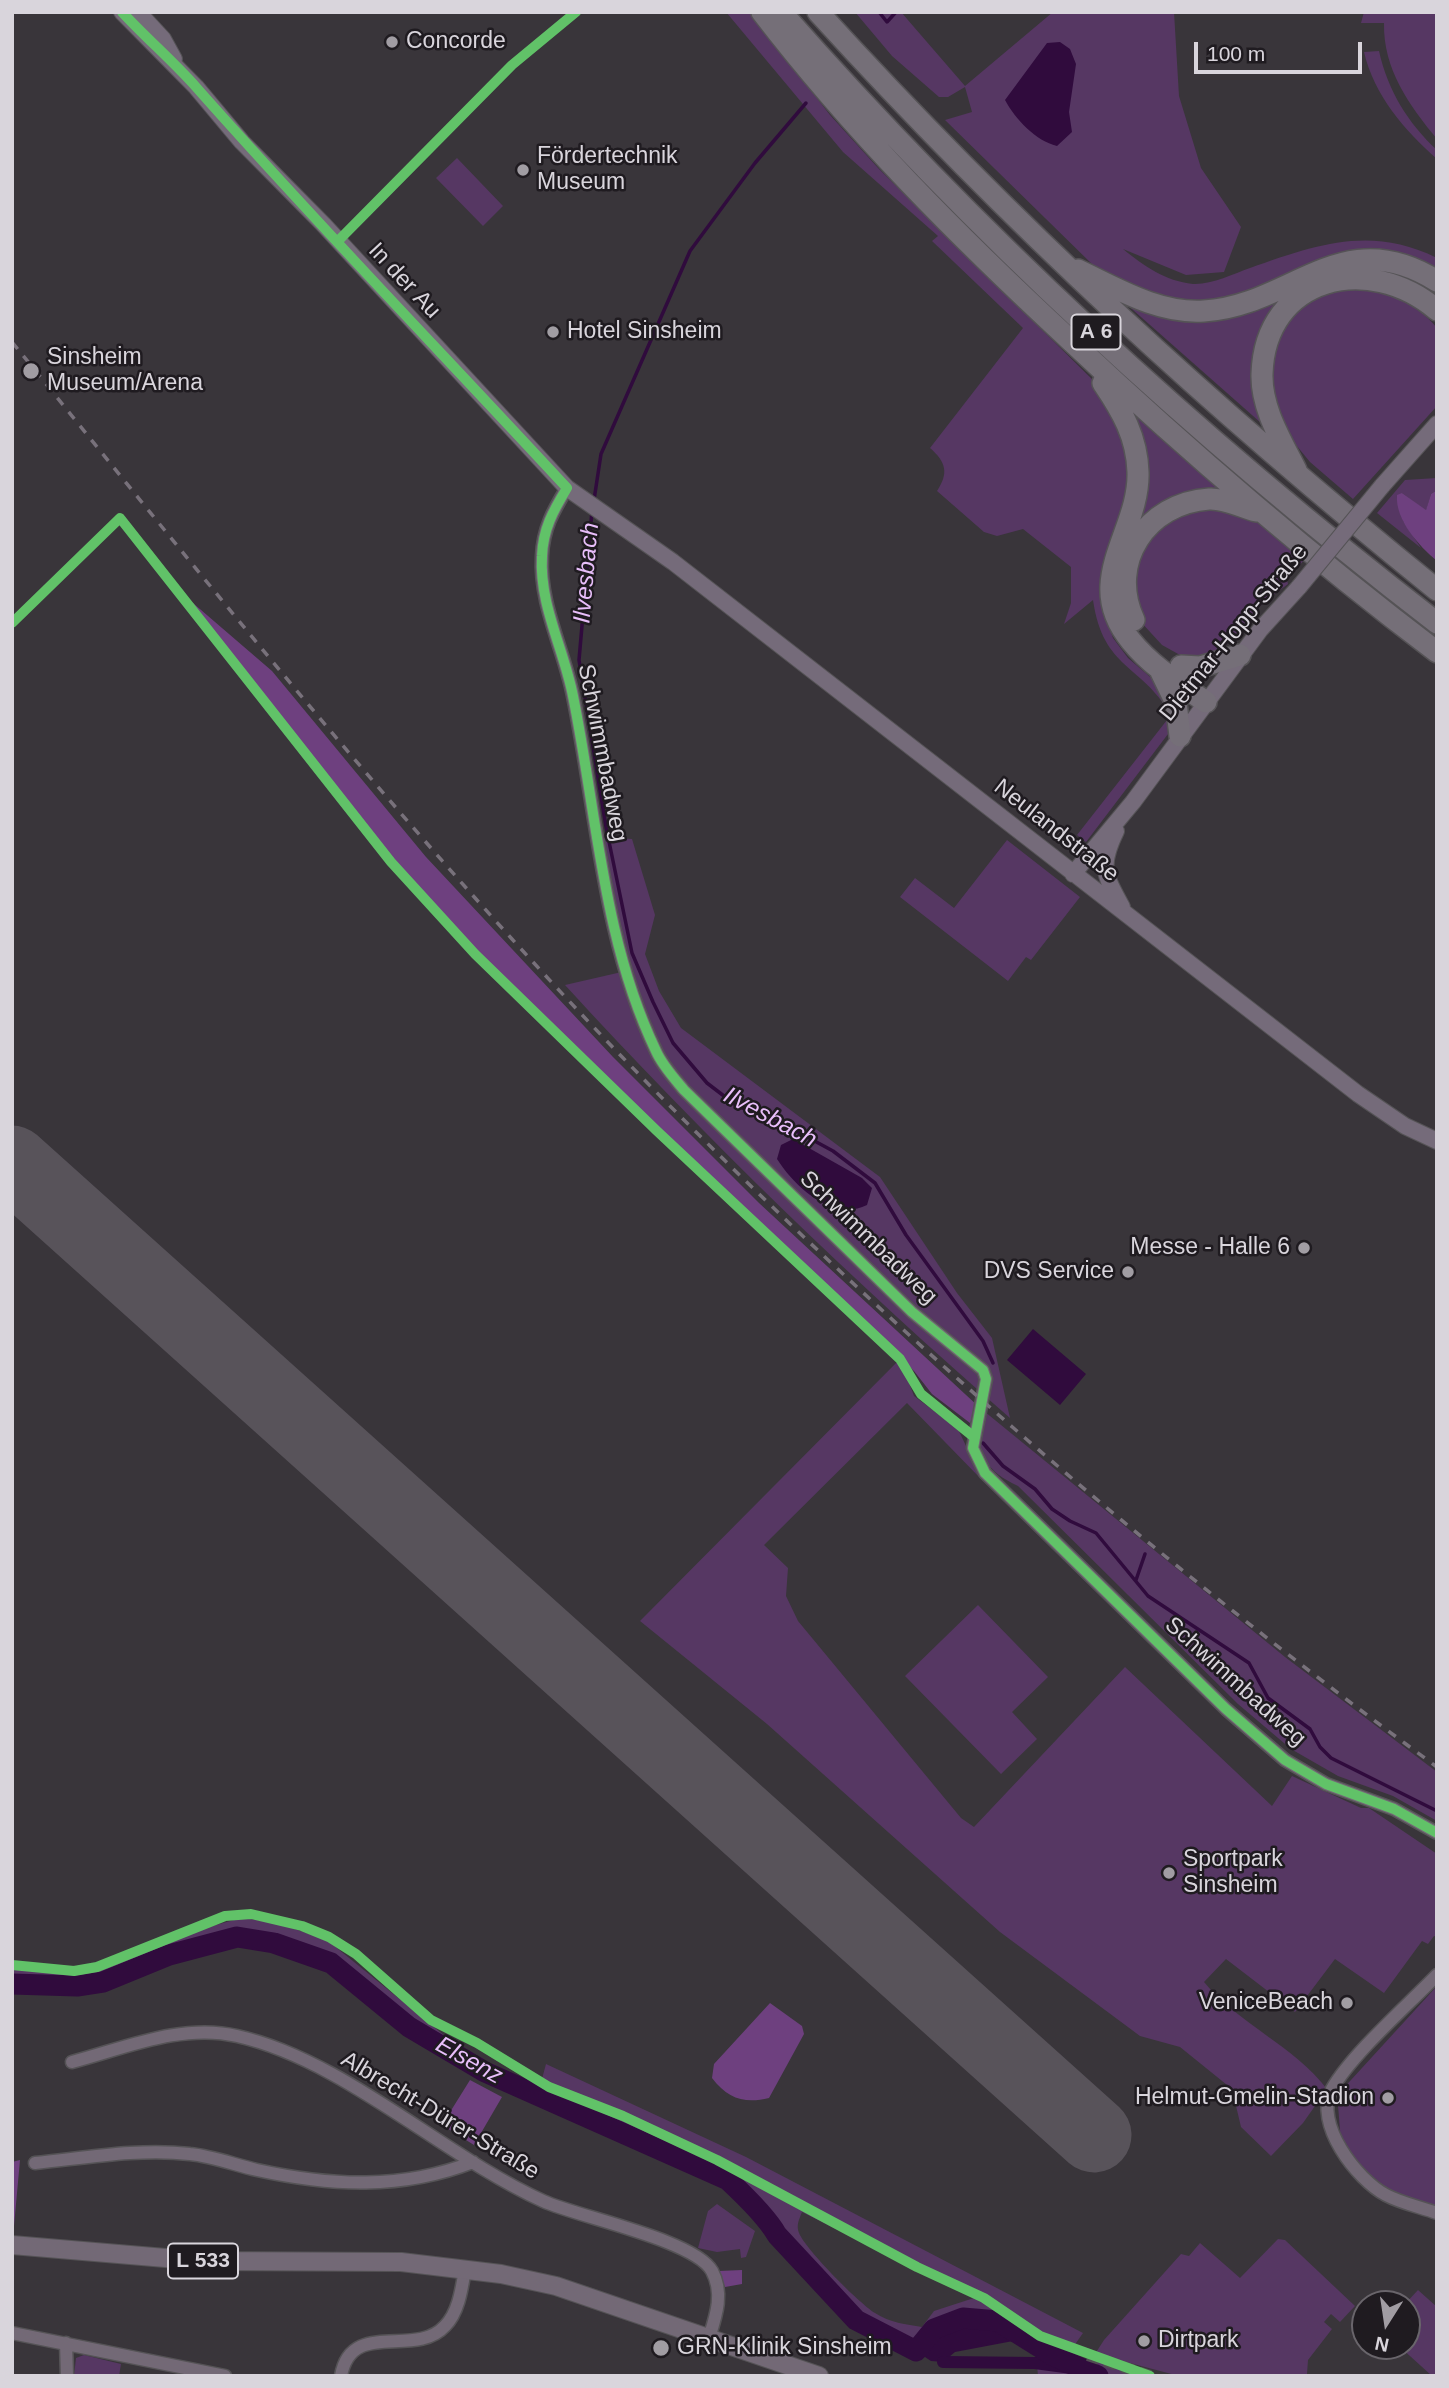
<!DOCTYPE html>
<html>
<head>
<meta charset="utf-8">
<style>
	body { margin:0 }
	#map { position:relative; width:1449px; height:2388px; overflow:hidden; background:#39353a; font-family:Helvetica,sans-serif }
	canvas { display:block }
	.frame { position:absolute; inset:0; border:14px solid #d9d5dc; pointer-events:none }
	.north { position:absolute; left:1351px; top:2290px; width:70px; height:70px; box-sizing:border-box; background:#1f1b20; border:2px solid #69656b; border-radius:50%; rotate:192deg; font-size:19px; font-weight:700; line-height:28px; text-align:center; color:#d9d5dc }
	.north::after { content:''; display:block; margin:auto; width:24px; height:32px; background:#a19da3; clip-path:polygon(50% 0,100% 100%,50% 72%,0 100%) }
	.scale { position:absolute; left:1194px; top:42px; width:168px; height:32px; box-sizing:border-box; border:4px solid #d9d5dc; border-top:0; padding-left:9px; font-size:21px; line-height:24px; white-space:nowrap; color:#d9d5dc; -webkit-text-stroke:5px #1f1b20; paint-order:stroke }
</style>
</head>
<body>
<div id="map">
<canvas width="1449" height="2388"></canvas>
<div class="frame"></div>
<div class="north">N</div>
<div class="scale">100 m</div>
</div>
<script>
const context = document.querySelector('canvas').getContext('2d');
context.lineJoin = 'round';
function fill(path, color) {
  context.fillStyle = color;
  context.fill(path, 'evenodd');
}
function strokePath(path, color, width, dash) {
  context.strokeStyle = color;
  context.lineWidth = width;
  context.lineCap = dash ? 'butt' : 'round';
  context.setLineDash(dash || []);
  context.stroke(path);
}
function write(font, color, halo, rows, align = 'center') {
  context.font = font + ' Helvetica,sans-serif';
  context.lineWidth = 5;
  context.setLineDash([]);
  context.textBaseline = 'middle';
  context.strokeStyle = halo;
  context.fillStyle = color;
  for (const [text, x, y, turn = 0] of rows) {
    context.save();
    context.translate(x, y);
    context.rotate((+turn || 0) * Math.PI / 180);
    context.textAlign = isNaN(turn) ? turn : align;
    if (halo) context.strokeText(text, 0, 0);
    context.fillText(text, 0, 0);
    context.restore();
  }
}
fill(new Path2D(`
	M 726,12 L 750,12 L 830,115 L 879,169 L 1106,393 L 1128,439 L 1129,500 L 1104,566 L 1101,590 L 1105,615 L 1113,638 L 1128,658 L 1163,688 L 1170,714 C 1142,664 1103,670 1093,600 L 1064,624 L 1071,603 L 1071,567 L 1023,529 L 997,536 L 984,532 L 937,491 C 949,473 946,462 930,448 L 1023,328 L 932,241 L 938,236 L 843,152 Z
	M 855,12 L 901,12 L 965,86 L 1053,12 L 1174,12 L 1179,96 L 1201,168 L 1241,227 L 1224,272 L 1186,275 L 1123,249 C 1144,266 1165,281 1193,284 C 1211,285 1233,274 1250,268 C 1316,245 1370,225 1437,258 L 1437,273 L 1405,257 L 1265,288 L 1208,305 L 1153,299 L 1096,268 L 945,120 L 972,112 L 965,87 L 948,97 L 939,97 L 892,56 Z
	M 1364,12 L 1437,12 L 1437,139 C 1409,105 1383,69 1384,23 L 1361,23 Z
	M 1379,51 C 1388,91 1408,123 1437,150 L 1437,159 C 1404,130 1374,95 1364,52 Z
	M 457,158 L 503,206 L 483,226 L 436,178 Z
	M 1355,284 C 1386,293 1416,302 1437,328 L 1437,406 L 1353,499 L 1310,462 L 1282,428 L 1271,401 L 1272,344 L 1306,297 Z
	M 1287,293 L 1275,316 L 1261,423 L 1124,302 L 1156,313 Z
	M 1129,410 L 1227,496 L 1138,528 Z
	M 1437,478 L 1437,490 L 1431,494 L 1426,511 L 1402,493 L 1403,521 L 1421,548 L 1377,513 L 1405,480 Z
	M 1201,504 L 1253,517 L 1304,560 L 1287,580 L 1288,584 L 1264,602 L 1218,654 L 1189,660 L 1162,645 L 1140,621 L 1131,562 L 1144,535 Z
	M 1167,720 L 1168,734 L 1086,842 L 1077,835 Z
	M 598,837 L 632,839 L 655,915 L 645,954 L 659,991 L 681,1028 L 880,1177 L 957,1293 L 992,1338 L 1010,1418 C 855,1283 704,1137 565,985 L 626,971 Z
	M 1007,840 L 1080,897 L 1031,960 L 1026,957 L 1008,981 L 900,897 L 915,878 L 954,908 Z
	M 900,1359 L 914,1396 L 958,1429 L 982,1480 L 907,1403 L 764,1545 L 788,1568 L 786,1596 L 798,1621 L 961,1818 L 974,1827 L 1125,1667 L 1272,1806 L 1292,1776 L 1361,1808 L 1369,1808 L 1437,1854 L 1437,1937 L 1434,1936 L 1428,1944 L 1422,1941 L 1384,1993 L 1335,1959 L 1295,2012 L 1226,1959 L 1204,1982 C 1239,2024 1294,2046 1327,2089 L 1303,2123 L 1271,2156 L 1241,2127 L 1232,2089 L 1180,2047 L 1140,2036 L 1000,1932 L 767,1724 L 640,1621 Z
	M 979,1407 L 1285,1657 L 1437,1772 L 1437,1821 L 1393,1796 L 1338,1776 L 1291,1749 L 1238,1704 L 1018,1486 C 984,1470 983,1457 970,1423 Z
	M 978,1605 L 1048,1677 L 1012,1712 L 1037,1739 L 1001,1774 L 905,1676 Z
	M 241,1918 L 274,1922 L 327,1940 L 456,2045 L 539,2090 L 546,2064 L 746,2157 L 1083,2333 L 1069,2353 L 1000,2310 L 998,2321 C 954,2317 944,2319 913,2351 L 884,2340 L 826,2301 L 775,2239 L 724,2187 L 672,2157 L 511,2091 L 451,2061 L 330,1965 L 272,1945 L 239,1939 L 172,1956 L 102,1985 L 70,1988 L 12,1985 L 12,1965 L 74,1971 L 97,1967 L 148,1944 ZM 802,2212 L 975,2298 L 974,2298 L 934,2311 L 922,2327 C 906,2324 890,2323 875,2313 C 859,2303 806,2250 799,2233 C 796,2225 799,2220 802,2212 Z
	M 1437,1986 L 1437,2208 L 1395,2195 L 1361,2167 L 1341,2143 L 1338,2105 L 1340,2092 Z
	M 717,2204 L 755,2231 L 746,2257 L 741,2258 L 740,2249 L 717,2252 L 698,2248 L 708,2211 Z
	M 1278,2239 L 1285,2240 L 1355,2306 L 1340,2322 L 1331,2314 L 1324,2322 L 1332,2329 L 1308,2360 L 1307,2374 L 1311,2376 L 1179,2376 L 1111,2358 L 1160,2376 L 1098,2376 L 1095,2354 L 1104,2340 L 1181,2254 L 1189,2256 L 1200,2243 L 1240,2278 Z
	M 1418,2290 L 1437,2307 L 1437,2376 L 1432,2376 L 1399,2346 L 1407,2346 L 1405,2304 Z
	M 84,2355 L 121,2364 L 119,2376 L 74,2376 L 76,2358 Z
	M 1037,2365 L 1087,2376 L 1038,2376 Z`), '#563763');
fill(new Path2D(`
	M 1437,490 L 1437,561 C 1419,546 1395,520 1397,495 L 1402,493 L 1426,510 L 1431,494 Z
	M 172,585 L 272,671 L 426,857 L 613,1057 L 759,1203 L 979,1407 L 970,1423 L 932,1394 L 914,1371 L 657,1131 L 475,954 L 391,862 Z
	M 770,2003 L 802,2026 L 804,2034 L 769,2098 C 745,2104 728,2099 712,2078 L 714,2064 Z
	M 470,2080 L 502,2097 L 474,2145 L 442,2125 Z
	M 20,2160 L 13,2237 L 12,2162 Z
	M 742,2270 L 742,2284 L 725,2287 L 719,2271 Z`), '#6e407f');
fill(new Path2D(`
	M 1060,42 L 1070,49 L 1076,64 L 1069,112 L 1072,132 L 1057,146 C 1036,141 1015,119 1005,100 L 1047,43 Z
	M 793,1139 L 862,1178 L 872,1188 L 867,1205 C 832,1222 795,1187 777,1159 L 781,1145 Z
	M 1033,1329 L 1086,1374 L 1060,1405 L 1007,1360 Z
	M 963,2318 L 1006,2324 L 1029,2338 L 955,2352 L 943,2362 L 931,2361 L 916,2351 L 934,2329 Z`), '#300b3d');
strokePath(new Path2D(`
	M 879,12 L 887,22 L 896,12
	M 594,500 L 601,454 L 690,251 L 755,163 L 806,103
	M 592,511 L 579,660 L 606,827 L 632,953 L 653,1002 L 673,1043 L 707,1083 L 737,1106 L 787,1126 L 833,1151 L 875,1183 L 906,1235 L 983,1341 L 993,1363
	M 983,1443 L 1003,1466 L 1035,1489 L 1052,1509 L 1070,1521 L 1096,1533 L 1148,1596 L 1249,1663 L 1268,1698 L 1310,1729 L 1320,1747 L 1331,1758 L 1437,1811
	M 1136,1580 L 1145,1554`), '#300b3d', 3.5);
strokePath(new Path2D(`
	M 943,2362 L 1035,2363 L 1079,2369`), '#300b3d', 12);
strokePath(new Path2D(`
	M 12,1984 L 77,1986 L 103,1982 L 169,1955 L 237,1937 L 274,1943 L 331,1963 L 409,2027 L 485,2072 L 728,2180 C 743,2194 767,2217 777,2235 L 856,2320 L 916,2351 L 934,2329 L 963,2318 L 998,2321 L 1054,2356 L 1098,2376`), '#300b3d', 21);
strokePath(new Path2D(`
	M 12,1163 L 1094,2135`), '#58535a', 75);
strokePath(new Path2D(`
	M 1088,2355 L 1150,2376`), '#514d52', 12, [12, 6]);
const street = new Path2D(`
	M 567,488 C 553,511 543,529 542,556 C 539,605 564,649 573,696 C 597,814 603,941 656,1051 C 662,1065 674,1078 684,1090 L 912,1312 L 983,1370 L 986,1379 L 973,1448 L 985,1473 L 1226,1709 L 1285,1760 L 1326,1784 L 1394,1809 L 1437,1833
	M 1437,1975 C 1407,2006 1352,2054 1332,2089 C 1313,2123 1357,2180 1386,2195 C 1401,2203 1420,2207 1437,2213
	M 72,2062 C 125,2048 182,2023 237,2036 C 344,2060 442,2155 543,2201 C 578,2217 695,2240 712,2271 C 724,2293 716,2316 709,2338
	M 35,2163 C 85,2158 139,2148 190,2154 C 212,2156 235,2165 257,2170 C 330,2186 402,2190 473,2162
	M 12,2333 L 225,2376
	M 66,2343 L 67,2376
	M 341,2376 C 351,2318 415,2359 445,2326 C 459,2312 462,2287 465,2269`);
const secondary = new Path2D(`
	M 122,12 L 196,87 L 242,142 L 323,224 L 567,488 L 673,562 L 1358,1094 L 1405,1126 L 1437,1141
	M 138,12 L 163,39 L 174,59
	M 1382,486 L 1437,424
	M 1116,831 C 1099,866 1104,874 1122,907
	M 1073,874 L 1133,802 L 1260,630 L 1299,587`);
const primary = new Path2D(`
	M 12,2245 L 201,2261 L 401,2262 L 501,2274 L 556,2286 L 819,2376`);
const highway = new Path2D(`
	M 762,12 C 854,132 960,238 1070,340 C 1187,450 1309,555 1437,652
	M 781,12 C 978,236 1201,441 1437,623
	M 818,12 C 1011,224 1214,410 1437,590
	M 1078,270 C 1118,289 1159,314 1204,311 C 1292,306 1342,221 1437,281
	M 1103,383 C 1122,411 1137,437 1138,472 C 1140,532 1081,581 1131,641 C 1151,666 1180,684 1206,702
	M 1296,470 C 1281,440 1261,408 1262,374 C 1265,276 1369,252 1437,310
	M 1134,620 C 1107,562 1147,503 1209,499 C 1223,498 1242,507 1256,511
	M 1181,666 L 1200,667 L 1240,655
	M 1161,672 L 1176,703 L 1180,736`);
strokePath(street, '#555356', 15);
strokePath(secondary, '#555356', 18);
strokePath(primary, '#555356', 20);
strokePath(highway, '#555356', 24);
strokePath(street, '#736976', 12);
strokePath(secondary, '#756b7a', 16);
strokePath(primary, '#736976', 18);
strokePath(highway, '#756f78', 21);
strokePath(new Path2D(`
	M 12,342 C 232,613 449,887 697,1133 C 927,1362 1175,1575 1437,1767`), '#78717b', 3.5, [9, 9]);
const secondaryBridge = new Path2D(`
	M 1299,587 L 1382,486`);
strokePath(secondaryBridge, '#555356', 18, []);
strokePath(secondaryBridge, '#756b7a', 16);
strokePath(new Path2D(`
	M 122,12 C 146,38 173,61 196,87 C 317,224 444,355 567,488 C 553,511 543,529 542,556 C 539,605 564,649 573,696 C 597,814 603,941 656,1051 C 662,1065 674,1078 684,1090 L 912,1312 L 983,1370 L 986,1379 L 973,1448 L 985,1473 L 1226,1709 L 1285,1760 L 1326,1784 L 1394,1809 L 1437,1833
	M 338,241 L 512,65 L 576,12
	M 12,623 L 120,518 L 391,862 L 475,954 L 657,1131 L 900,1359 L 921,1394 L 974,1437
	M 12,1965 L 74,1971 L 97,1967 L 225,1916 L 251,1914 L 302,1926 L 329,1937 L 356,1954 L 431,2020 L 477,2043 L 549,2087 L 623,2116 L 717,2160 L 917,2267 L 984,2298 L 1040,2336 L 1150,2376`), '#61c268', 10);
for (const [x, y, r, color] of [
	[392,42,7,"#a19da3"],
	[523,170,7,"#a19da3"],
	[553,332,7,"#a19da3"],
	[31,371,9,"#a19da3"],
	[1304,1248,7,"#a19da3"],
	[1128,1272,7,"#a19da3"],
	[1169,1873,7,"#a19da3"],
	[1347,2003,7,"#a19da3"],
	[1388,2098,7,"#a19da3"],
	[1144,2341,7,"#a19da3"],
	[661,2348,9,"#a19da3"]
]) {
  const dot = new Path2D();
  dot.arc(x, y, r, 0, 2 * Math.PI);
  context.fillStyle = color;
  context.fill(dot);
  strokePath(dot, '#1f1b20', 2.5);
}
for (const [x, y, w] of [
	[1096,332,49],
	[203,2261,70]
]) {
  const box = new Path2D();
  box.roundRect(x - w / 2, y - 17.5, w, 35, 5);
  context.fillStyle = '#1f1b20';
  context.fill(box);
  strokePath(box, '#d9d5dc', 2);
}
write('bold 21px', '#d9d5dc', null, [
	["A 6",1096,332],
	["L 533",203,2261]
]);
write('23px', '#d9d5dc', '#1f1b20', [
	["Concorde",406,42],
	["Fördertechnik",537,157],
	["Museum",537,183],
	["Hotel Sinsheim",567,332],
	["Sinsheim",47,358],
	["Museum/Arena",47,384],
	["Messe - Halle 6",1290,1248,"right"],
	["DVS Service",1114,1272,"right"],
	["Sportpark",1183,1860],
	["Sinsheim",1183,1886],
	["VeniceBeach",1333,2003,"right"],
	["Helmut-Gmelin-Stadion",1374,2098,"right"],
	["Dirtpark",1158,2341],
	["GRN-Klinik Sinsheim",677,2348]
], 'left');
write('23px', '#d9d5dc', '#1f1b20', [
	["In der Au",404,281,47],
	["Dietmar-Hopp-Straße",1234,633,-51],
	["Schwimmbadweg",602,753,79],
	["Neulandstraße",1056,831,38],
	["Schwimmbadweg",868,1238,44],
	["Schwimmbadweg",1235,1682,42],
	["Albrecht-Dürer-Straße",440,2116,31]
]);
write('italic 24px', '#e8befa', '#1f1b20', [
	["Ilvesbach",587,573,-85],
	["Ilvesbach",770,1118,28],
	["Elsenz",469,2061,29]
]);
</script>
</body>
</html>
